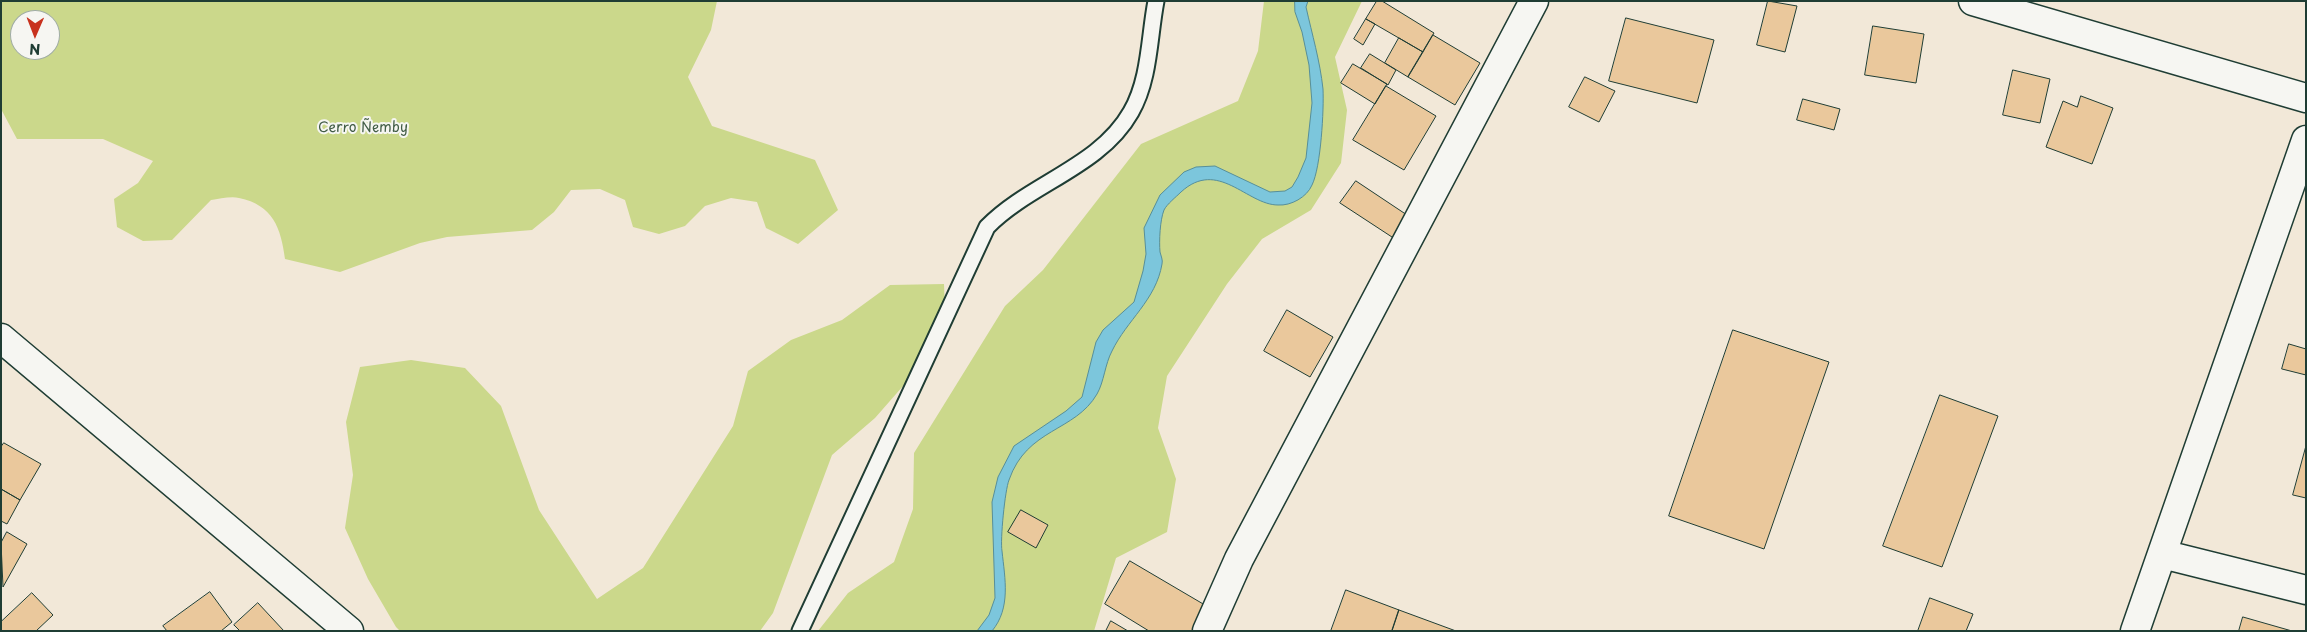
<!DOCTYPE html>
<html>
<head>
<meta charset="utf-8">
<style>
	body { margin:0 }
	#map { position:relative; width:2307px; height:632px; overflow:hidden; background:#f2e8d8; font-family:"Playpen Sans",sans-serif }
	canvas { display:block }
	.frame { position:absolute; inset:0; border:2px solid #1f3d34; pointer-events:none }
	.north { position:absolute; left:10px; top:10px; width:50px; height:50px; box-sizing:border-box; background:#f6f6f2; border:1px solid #a0aca6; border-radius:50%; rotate:181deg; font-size:14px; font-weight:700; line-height:20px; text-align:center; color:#1f3d34 }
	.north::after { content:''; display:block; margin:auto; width:18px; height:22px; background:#c8321e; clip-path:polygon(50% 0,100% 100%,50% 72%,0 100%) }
</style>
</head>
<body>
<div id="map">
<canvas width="2307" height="632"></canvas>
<div class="frame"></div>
<div class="north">N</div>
</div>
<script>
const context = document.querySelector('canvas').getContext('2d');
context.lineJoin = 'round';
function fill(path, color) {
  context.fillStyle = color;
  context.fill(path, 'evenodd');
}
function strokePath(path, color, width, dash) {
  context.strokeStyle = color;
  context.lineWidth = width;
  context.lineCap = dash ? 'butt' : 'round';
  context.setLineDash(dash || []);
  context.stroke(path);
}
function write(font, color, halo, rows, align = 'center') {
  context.font = font + ' "Playpen Sans",sans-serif';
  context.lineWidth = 4;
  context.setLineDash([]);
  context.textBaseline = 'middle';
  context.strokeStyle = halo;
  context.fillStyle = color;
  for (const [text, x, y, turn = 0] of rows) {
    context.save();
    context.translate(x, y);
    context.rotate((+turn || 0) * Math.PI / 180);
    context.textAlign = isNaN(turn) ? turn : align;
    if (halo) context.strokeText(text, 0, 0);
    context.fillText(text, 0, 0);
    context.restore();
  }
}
fill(new Path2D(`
	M 1,1 L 717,1 L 711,30 L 688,77 L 712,126 L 815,160 L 838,210 L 798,244 L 766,228 L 757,202 L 731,198 L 705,206 L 685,226 L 659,234 L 633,227 L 625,200 L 600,189 L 571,190 L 554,212 L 532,230 L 447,237 L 420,243 L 340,272 L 285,259 C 281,228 273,205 239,198 C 231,196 219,199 211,200 L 172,240 L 143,241 L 117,227 L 114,199 L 138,183 L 153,161 L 103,139 L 17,139 L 1,109 ZM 20,20 L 50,20 L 50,50 L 20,50 Z
	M 1264,1 L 1362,1 L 1335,57 L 1347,110 L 1341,163 L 1311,210 L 1262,239 L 1227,284 L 1167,376 L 1158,428 L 1176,479 L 1167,532 L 1116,558 L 1094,631 L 818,631 L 848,593 L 894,562 L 913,509 L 914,453 L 1005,306 L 1043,270 L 1141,144 L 1238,101 L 1258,51 Z
	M 944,284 L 946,337 L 875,418 L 832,455 L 773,613 L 760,631 L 400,631 L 396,627 L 368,579 L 345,528 L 353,475 L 346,422 L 360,367 L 411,360 L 465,368 L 501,406 L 539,510 L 597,599 L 643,568 L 733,426 L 748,371 L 791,340 L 842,320 L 890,285 Z`), '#cbd88b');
const water = new Path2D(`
	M 1295,1 L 1308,1 L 1306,7 C 1312,34 1320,61 1323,89 C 1324,109 1321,167 1312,185 C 1307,197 1291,206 1278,205 C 1247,205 1218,158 1181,192 C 1176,197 1167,204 1164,210 C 1160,220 1159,241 1160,252 C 1161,256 1163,260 1162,264 C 1156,300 1127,320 1112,351 C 1105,364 1104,382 1097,394 C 1075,432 1027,428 1009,480 C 1005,490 1000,540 1002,551 C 1005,579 1011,608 992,631 L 977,631 L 989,615 L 995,598 L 992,502 L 998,477 L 1014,446 L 1066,411 L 1082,397 L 1096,342 L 1103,330 L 1134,302 L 1143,271 L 1146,254 L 1144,228 L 1160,195 L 1184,172 L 1196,167 L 1215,166 L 1270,192 L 1285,191 L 1292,187 L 1298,177 L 1306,158 L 1312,103 L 1309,65 L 1302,32 L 1295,12 Z`);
fill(water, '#7cc6dc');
strokePath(water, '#578f99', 1);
const building = new Path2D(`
	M 1377,1 L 1382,1 L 1434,33 L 1423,52 L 1366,19 Z
	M 1768,1 L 1797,6 L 1785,52 L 1757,45 Z
	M 1626,18 L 1714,40 L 1697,103 L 1609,81 Z
	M 1366,19 L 1375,24 L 1363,45 L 1354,39 Z
	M 1873,26 L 1924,34 L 1916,83 L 1865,75 Z
	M 1433,35 L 1480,63 L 1455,105 L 1408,77 Z
	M 1399,38 L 1423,52 L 1408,77 L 1385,63 Z
	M 1370,54 L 1396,70 L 1388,85 L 1361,68 Z
	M 1353,64 L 1387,84 L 1375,104 L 1341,83 Z
	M 2013,70 L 2050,79 L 2040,123 L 2003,115 Z
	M 1585,77 L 1615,91 L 1599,122 L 1569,107 Z
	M 1386,86 L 1436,116 L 1404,170 L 1353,140 Z
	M 2081,96 L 2113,108 L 2092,164 L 2046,147 L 2063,101 L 2077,107 Z
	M 1803,99 L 1840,109 L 1834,130 L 1797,120 Z
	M 1356,181 L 1410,217 L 1395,239 L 1340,203 Z
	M 1287,310 L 1333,337 L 1310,377 L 1264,351 Z
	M 1733,330 L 1829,362 L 1764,549 L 1669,516 Z
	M 2289,344 L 2306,349 L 2306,375 L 2282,369 Z
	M 1940,395 L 1998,416 L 1942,567 L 1883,546 Z
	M 4,443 L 41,464 L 20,500 L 1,489 L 1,447 Z
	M 2306,446 L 2306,498 L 2293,495 Z
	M 1,489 L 20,500 L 7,524 L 1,521 Z
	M 1021,510 L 1048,525 L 1036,548 L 1008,532 Z
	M 7,532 L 27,544 L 3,587 L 1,543 Z
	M 1130,561 L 1210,608 L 1197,631 L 1149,631 L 1105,604 Z
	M 1346,590 L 1399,610 L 1392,631 L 1331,631 Z
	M 210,592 L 232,622 L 221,631 L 167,631 L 163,626 Z
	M 32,593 L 53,615 L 36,631 L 1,631 L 1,622 Z
	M 1930,598 L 1973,614 L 1966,631 L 1918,631 Z
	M 258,603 L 284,631 L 240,631 L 234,625 Z
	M 1399,610 L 1456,631 L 1392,631 Z
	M 2243,617 L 2292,631 L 2239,631 Z
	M 1111,621 L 1128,631 L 1106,631 Z`);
fill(building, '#eac89c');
strokePath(building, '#1f3d34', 1);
const lane = new Path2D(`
	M 800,631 L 987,227 C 1030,183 1100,167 1131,112 C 1150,79 1149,37 1156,1`);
const street = new Path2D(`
	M 1973,1 L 2306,98
	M 1,338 L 349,631
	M 2162,554 L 2306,590
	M 1207,631 L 1239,559 L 1534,1
	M 2135,631 L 2306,140`);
strokePath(lane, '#1f3d34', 19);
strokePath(street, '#1f3d34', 31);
strokePath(lane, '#f6f6f2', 15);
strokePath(street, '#f6f6f2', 28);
write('14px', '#415c45', '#f6f6f2', [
	["Cerro Ñemby",363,128]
]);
</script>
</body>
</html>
